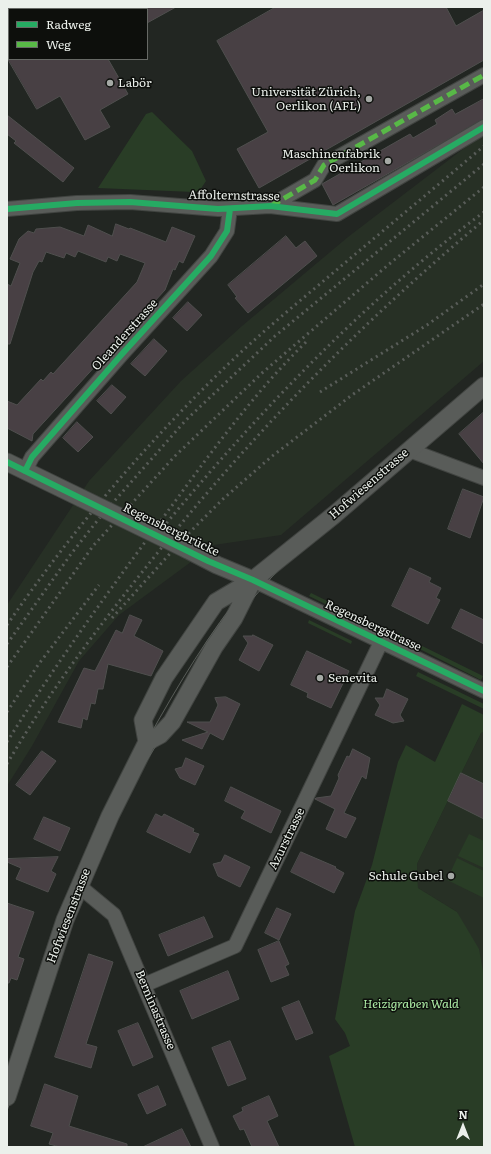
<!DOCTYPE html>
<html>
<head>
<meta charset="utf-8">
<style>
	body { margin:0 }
	#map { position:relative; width:491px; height:1154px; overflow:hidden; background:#222622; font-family:Literata,serif }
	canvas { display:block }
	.frame { position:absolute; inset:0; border:8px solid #ebf0eb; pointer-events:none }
	.legend { position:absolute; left:8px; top:8px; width:140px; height:52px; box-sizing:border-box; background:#0d0f0c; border:1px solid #666965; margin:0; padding:5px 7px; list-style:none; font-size:12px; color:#ebf0eb }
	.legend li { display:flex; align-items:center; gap:8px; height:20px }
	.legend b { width:20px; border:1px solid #666965 }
	.north { position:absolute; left:443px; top:1106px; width:40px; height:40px; -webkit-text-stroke:3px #0d0f0c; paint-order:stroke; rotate:0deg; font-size:11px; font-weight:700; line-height:16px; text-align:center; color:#ebf0eb }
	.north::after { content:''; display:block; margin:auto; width:14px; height:18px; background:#ebf0eb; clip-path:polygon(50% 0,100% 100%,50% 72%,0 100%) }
</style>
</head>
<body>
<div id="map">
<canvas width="491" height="1154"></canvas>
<div class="frame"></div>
<ul class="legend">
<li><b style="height:5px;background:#26ab63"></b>Radweg</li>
<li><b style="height:5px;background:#58b947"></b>Weg</li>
</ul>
<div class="north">N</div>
</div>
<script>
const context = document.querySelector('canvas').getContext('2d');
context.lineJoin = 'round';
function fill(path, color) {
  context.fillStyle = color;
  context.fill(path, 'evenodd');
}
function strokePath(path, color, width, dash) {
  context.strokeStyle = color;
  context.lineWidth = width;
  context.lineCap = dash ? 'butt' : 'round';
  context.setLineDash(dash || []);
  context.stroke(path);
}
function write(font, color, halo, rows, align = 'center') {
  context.font = font + ' Literata,serif';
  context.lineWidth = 3;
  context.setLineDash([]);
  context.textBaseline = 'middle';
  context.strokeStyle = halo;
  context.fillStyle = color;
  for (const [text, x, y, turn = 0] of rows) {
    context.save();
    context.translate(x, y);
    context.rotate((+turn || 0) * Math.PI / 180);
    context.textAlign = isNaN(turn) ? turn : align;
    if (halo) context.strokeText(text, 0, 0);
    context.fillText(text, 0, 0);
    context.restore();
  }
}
fill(new Path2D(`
	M 484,133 L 484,361 L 281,535 L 214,545 L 119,615 L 79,661 L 32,746 L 7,786 L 7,605 L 89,481 L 181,381 L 242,326 L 348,237 Z
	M 484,732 L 484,996 L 457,912 L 418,888 L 417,864 L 481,733 Z`), '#273025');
fill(new Path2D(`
	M 152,112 L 192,151 L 206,181 L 200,190 L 194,192 L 98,188 L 146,114 Z
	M 311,593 L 370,622 L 368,625 L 309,596 Z
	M 309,620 L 352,641 L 351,644 L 308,623 Z
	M 404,637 L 483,676 L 481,680 L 400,639 Z
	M 418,672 L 484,704 L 484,709 L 416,676 Z
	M 462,704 L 484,715 L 484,732 L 481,733 L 417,864 L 418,888 L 457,912 L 479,949 L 484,977 L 484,1147 L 355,1147 L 329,1056 L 350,1046 L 345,1033 L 335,1019 L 355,911 L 372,865 L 398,762 L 406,745 L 435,762 Z
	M 469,834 L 484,841 L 484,868 L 458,856 Z
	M 457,858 L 484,871 L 484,898 L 447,880 Z`), '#293d26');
const building = new Path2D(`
	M 147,7 L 176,7 L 147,23 Z
	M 276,7 L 446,7 L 456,26 L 484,10 L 484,60 L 259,188 L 237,149 L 268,132 L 217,41 Z
	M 8,59 L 108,59 L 128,94 L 100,110 L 110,127 L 85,140 L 60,96 L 37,109 Z
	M 484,99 L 484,119 L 333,205 L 322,184 L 410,134 L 413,138 L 437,124 L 435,120 L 452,109 L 455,114 Z
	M 7,115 L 74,168 L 63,182 L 14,143 L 16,141 L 7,134 Z
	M 116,224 L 129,229 L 130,228 L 166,242 L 172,227 L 195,236 L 183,263 L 179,261 L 175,270 L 173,269 L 165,290 L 33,434 L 32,441 L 7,428 L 7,401 L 17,405 L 41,379 L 43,381 L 51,372 L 53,374 L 137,282 L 145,263 L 120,254 L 117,261 L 108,257 L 106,262 L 78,251 L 75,257 L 66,253 L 64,258 L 46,252 L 42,262 L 39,261 L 33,272 L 10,344 L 7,344 L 7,284 L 11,286 L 20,263 L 10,259 L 19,239 L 28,231 L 34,233 L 36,229 L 60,227 L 84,236 L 88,225 L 112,236 Z
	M 286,236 L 296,248 L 305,241 L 317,256 L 248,313 L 235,298 L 237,297 L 228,285 Z
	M 188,302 L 202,315 L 187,331 L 173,318 Z
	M 154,339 L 167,351 L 145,376 L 131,364 Z
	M 112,385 L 126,397 L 111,414 L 97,401 Z
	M 484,412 L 484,464 L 459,434 Z
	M 77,422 L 93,437 L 78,452 L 63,438 Z
	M 463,489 L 484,497 L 470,538 L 448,529 Z
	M 410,568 L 431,578 L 429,582 L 441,588 L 436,598 L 440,600 L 428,624 L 392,606 Z
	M 461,609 L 484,620 L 484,644 L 452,628 Z
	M 130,615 L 142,620 L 134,636 L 163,651 L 151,676 L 108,664 L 103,689 L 98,689 L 95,704 L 91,703 L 87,720 L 83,718 L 81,728 L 58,722 L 84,668 L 95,671 L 116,630 L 122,633 Z
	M 253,635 L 273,645 L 259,671 L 239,660 L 248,643 L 243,636 L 252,636 Z
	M 307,651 L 349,671 L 331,708 L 307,697 L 308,693 L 291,685 Z
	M 387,689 L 408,699 L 400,715 L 404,721 L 393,723 L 375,715 L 380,705 L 375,698 L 383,698 Z
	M 226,697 L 240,704 L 223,740 L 210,733 L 202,749 L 182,740 L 208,732 L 187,722 L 210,722 L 218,705 L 215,698 Z
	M 353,749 L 370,758 L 366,779 L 362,776 L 344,813 L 356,818 L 346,838 L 326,829 L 335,809 L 315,799 L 316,798 L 331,796 L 339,778 L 338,775 L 347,756 L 349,757 Z
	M 42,751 L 56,761 L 30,795 L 16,785 Z
	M 186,758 L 204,766 L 195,785 L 180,778 L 175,769 L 182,767 Z
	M 461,773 L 484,784 L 484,819 L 448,801 Z
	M 231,787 L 281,811 L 271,833 L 241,818 L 245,811 L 225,801 Z
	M 156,814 L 162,817 L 164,814 L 194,829 L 193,832 L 199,834 L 190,853 L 147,832 Z
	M 44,817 L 70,828 L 60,851 L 34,839 Z
	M 301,852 L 336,867 L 335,868 L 344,873 L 334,893 L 291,872 Z
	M 225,855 L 250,867 L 240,887 L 218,876 L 213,864 L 221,862 Z
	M 58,857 L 51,871 L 56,874 L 48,892 L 16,879 L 21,868 L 7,862 L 7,859 Z
	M 7,903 L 34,912 L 18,957 L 24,959 L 17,980 L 11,978 L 9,983 L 7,983 Z
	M 277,908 L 291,914 L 279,940 L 265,933 Z
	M 204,917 L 213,937 L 168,956 L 159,935 Z
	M 279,941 L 289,964 L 285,966 L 289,975 L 271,982 L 258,950 Z
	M 89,954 L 113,962 L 86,1044 L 97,1047 L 91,1068 L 55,1057 Z
	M 228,971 L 239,999 L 192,1019 L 180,991 Z
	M 299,1001 L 313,1033 L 296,1040 L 282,1008 Z
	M 138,1023 L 153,1057 L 133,1066 L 118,1031 Z
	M 230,1041 L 246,1079 L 228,1086 L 212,1048 Z
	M 45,1084 L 78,1096 L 69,1126 L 127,1144 L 127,1147 L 60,1147 L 49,1144 L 53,1133 L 31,1126 Z
	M 158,1086 L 166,1105 L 147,1114 L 138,1095 Z
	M 269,1096 L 278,1116 L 267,1121 L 279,1147 L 252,1147 L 244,1129 L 240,1130 L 233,1116 L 243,1111 L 242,1108 Z
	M 182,1129 L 191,1147 L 143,1147 Z`);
fill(building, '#484044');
strokePath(building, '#4f4f4e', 1);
const minor = new Path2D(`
	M 270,206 L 315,180 L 324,165 L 484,75
	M 7,209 L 77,203 L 130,202 L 218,209 L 270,206 L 337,214 L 484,127
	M 409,450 L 484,478
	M 25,471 L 32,457 L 122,354 L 211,256 L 227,231 L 230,209
	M 253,580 L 484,691
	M 79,886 L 114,915 L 212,1147
	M 144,985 L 235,946 L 381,642`);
const tertiary = new Path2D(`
	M 7,462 L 81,498
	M 186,549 L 217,565 L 253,580
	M 147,742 L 143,720 L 164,678 L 216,602 L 253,580 L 334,515 L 484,386
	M 7,1097 L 65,920 L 110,816 L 147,742 L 160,735 L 172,722 L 214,647 L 234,618 L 253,580`);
strokePath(minor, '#414441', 16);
strokePath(tertiary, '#414441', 19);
strokePath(minor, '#595c59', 14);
strokePath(tertiary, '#595c59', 17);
strokePath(new Path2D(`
	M 7,1090 C 29,1023 47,954 74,889 C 96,837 122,786 149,737 C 178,685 209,633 247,587 L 484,381
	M 7,1111 L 59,951 L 100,846 L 135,779 L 229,630 L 247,605 L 279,569 L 484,390`), '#595d59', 1);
strokePath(new Path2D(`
	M 320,392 L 427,325 L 484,284
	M 155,537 C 253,418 360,304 484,212
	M 112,618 L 184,538 L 223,499 L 271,457 L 352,395 L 484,304
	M 7,625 C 69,535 137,454 215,377 C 250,342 289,310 327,278 C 379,234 432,190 484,146
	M 7,644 L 71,554 L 101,516 L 186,420 L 275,336 L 484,164
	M 7,667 L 93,546 L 175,456 L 262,373 L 388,265 L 484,187
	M 7,712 L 38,665 L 99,585
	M 7,742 C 53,668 105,596 157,526 C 204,462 250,397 306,342
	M 7,764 C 50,690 102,622 155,556 C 253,433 363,321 484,220`), '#595d59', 3, [2, 4]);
const tertiaryBridge = new Path2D(`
	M 81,498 L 186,549`);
strokePath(tertiaryBridge, '#414441', 19, []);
strokePath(tertiaryBridge, '#595c59', 17);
strokePath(new Path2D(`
	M 271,206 L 315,180 L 324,165 L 484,75
	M 398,639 L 402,636`), '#58b947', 5, [10, 5]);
strokePath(new Path2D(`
	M 7,209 L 77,203 L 130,202 L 218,209 L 270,206 L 337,214 L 484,127
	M 7,462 L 208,561 L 253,580 L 484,691
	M 25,471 L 32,457 L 122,354 L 211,256 L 227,231 L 230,209`), '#26ab63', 6);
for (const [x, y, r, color] of [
	[110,83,4,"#a5a9a5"],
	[369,99,4,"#a5a9a5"],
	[388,161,4,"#a5a9a5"],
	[320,678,4,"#a5a9a5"],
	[451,876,4,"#a5a9a5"]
]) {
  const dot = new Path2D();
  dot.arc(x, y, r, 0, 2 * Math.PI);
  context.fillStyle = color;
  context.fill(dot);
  strokePath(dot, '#0d0f0c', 1.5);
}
write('12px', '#ebf0eb', '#0d0f0c', [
	["Labör",118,83,"left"],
	["Universität Zürich,",361,92],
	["Oerlikon (AFL)",361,106],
	["Maschinenfabrik",380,154],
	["Oerlikon",380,168],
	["Senevita",328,678,"left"],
	["Schule Gubel",443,876]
], 'right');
write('12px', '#ebf0eb', '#0d0f0c', [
	["Affolternstrasse",234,196,1],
	["Oleanderstrasse",125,335,-48],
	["Hofwiesenstrasse",369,484,-41],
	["Regensbergbrücke",171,530,26],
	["Regensbergstrasse",373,626,25],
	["Azurstrasse",287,839,-64],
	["Hofwiesenstrasse",69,916,-69],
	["Berninastrasse",155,1010,67]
]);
write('italic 12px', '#adeca6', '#0d0f0c', [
	["Heizigraben Wald",411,1004]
]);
</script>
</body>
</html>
